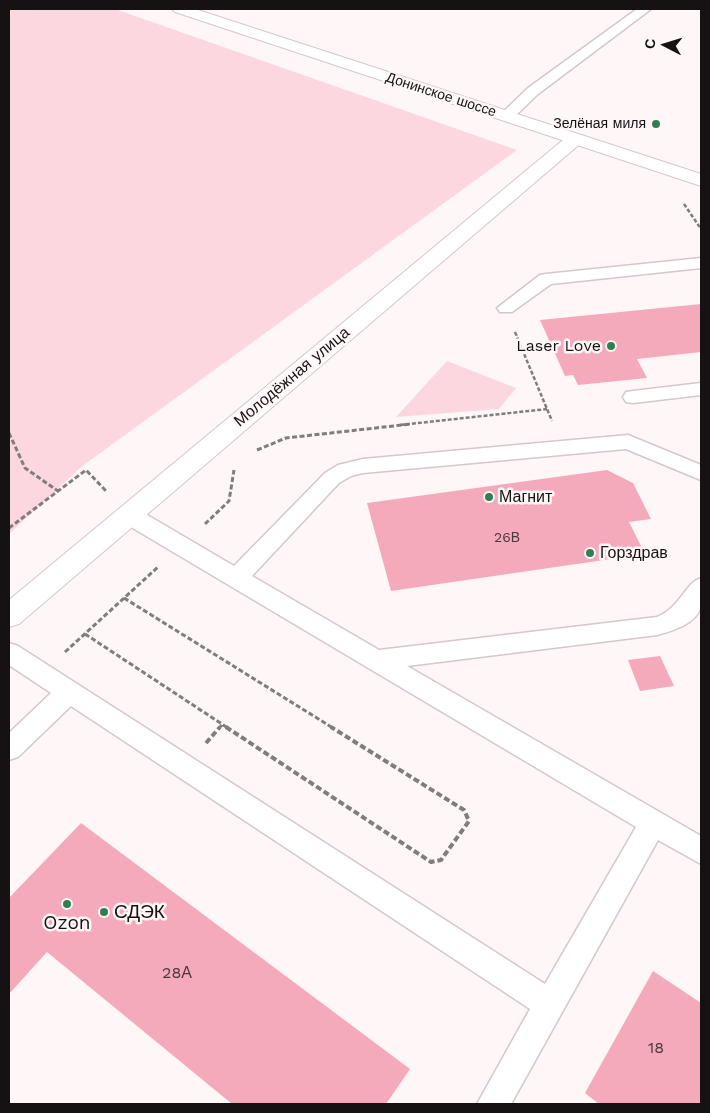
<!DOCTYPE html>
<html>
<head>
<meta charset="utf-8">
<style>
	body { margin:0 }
	#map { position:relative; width:710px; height:1113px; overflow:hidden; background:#fff6f8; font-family:"Work Sans",sans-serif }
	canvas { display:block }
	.frame { position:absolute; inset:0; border:10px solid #161213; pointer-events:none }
	.north { position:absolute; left:640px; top:20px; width:50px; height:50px; -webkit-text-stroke:4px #fff6f8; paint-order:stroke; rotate:275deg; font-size:14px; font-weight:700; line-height:20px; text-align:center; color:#161213 }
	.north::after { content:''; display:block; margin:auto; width:18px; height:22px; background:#161213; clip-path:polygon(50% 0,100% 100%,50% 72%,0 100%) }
</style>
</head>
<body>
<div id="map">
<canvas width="710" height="1113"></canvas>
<div class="frame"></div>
<div class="north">С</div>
</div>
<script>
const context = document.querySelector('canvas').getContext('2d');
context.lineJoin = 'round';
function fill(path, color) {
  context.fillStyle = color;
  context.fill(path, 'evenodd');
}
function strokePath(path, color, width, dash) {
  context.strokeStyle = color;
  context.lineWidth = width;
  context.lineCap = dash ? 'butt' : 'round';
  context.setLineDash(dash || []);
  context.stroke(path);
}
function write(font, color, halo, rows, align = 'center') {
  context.font = font + ' "Work Sans",sans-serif';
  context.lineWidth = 5;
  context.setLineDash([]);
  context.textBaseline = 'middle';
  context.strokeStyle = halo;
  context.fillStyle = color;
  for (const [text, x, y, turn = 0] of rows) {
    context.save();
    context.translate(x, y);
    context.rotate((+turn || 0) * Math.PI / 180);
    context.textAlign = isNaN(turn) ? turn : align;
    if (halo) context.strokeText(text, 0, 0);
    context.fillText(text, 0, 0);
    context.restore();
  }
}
fill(new Path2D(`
	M 9,9 L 115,9 L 517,150 L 81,467 L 9,534 Z
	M 447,361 L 516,388 L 499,409 L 396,417 Z`), '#fdd7df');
fill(new Path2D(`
	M 701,304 L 701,352 L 637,359 L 647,378 L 578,385 L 573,375 L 565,376 L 540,320 Z
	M 607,470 L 633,483 L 651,519 L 629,522 L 645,554 L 391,591 L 367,503 Z
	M 660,656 L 674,686 L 640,691 L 628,660 Z
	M 81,823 L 410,1069 L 386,1104 L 232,1104 L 47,952 L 9,994 L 9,898 Z
	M 653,971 L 701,1003 L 701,1104 L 599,1104 L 585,1093 Z`), '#f4aabb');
const service = new Path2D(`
	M 637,9 L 651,9 L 538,94 L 512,119 L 502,119 L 500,116 L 502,113 L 528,88 Z
	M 701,258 L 701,268 L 551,284 L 512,312 L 500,312 L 497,308 L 540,275 L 546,274 Z
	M 701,383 L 701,395 L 633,403 L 626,402 L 623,397 L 626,392 L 633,391 Z
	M 628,435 L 701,465 L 701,480 L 626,449 L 363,473 L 351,476 L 339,483 L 252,576 L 379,650 L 657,617 C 681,607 685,583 701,578 C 701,587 703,598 701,606 C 697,624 672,631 657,635 L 407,666 L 701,836 L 701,864 L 658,840 L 511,1104 L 477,1104 L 530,1009 L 71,706 L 18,757 L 9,760 L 9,733 L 51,693 L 9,665 L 9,643 L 18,646 L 545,984 L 636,827 L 121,521 L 118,515 L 121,509 L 129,507 L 137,509 L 234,566 L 325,473 L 338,465 L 363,459 Z`);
const minor = new Path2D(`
	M 575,134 L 581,135 L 584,139 L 581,143 L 19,624 L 9,627 L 9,600 L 569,135 Z`);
const primary = new Path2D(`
	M 172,9 L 195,9 L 701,174 L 701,186 L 175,12 Z`);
strokePath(service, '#d5c7ca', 3);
strokePath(minor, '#d5c7ca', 2);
strokePath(primary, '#d5c7ca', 2);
strokePath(new Path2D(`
	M 684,204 L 701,229
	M 515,332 L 552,421
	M 400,425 L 547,409`), '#827c7e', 2.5, [4, 2]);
strokePath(new Path2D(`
	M 9,433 L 25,468 L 58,491
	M 257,450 L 286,438 L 411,424
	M 205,524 L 229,501 L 234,470
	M 9,528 L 86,470 L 107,492
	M 124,598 L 333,728
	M 85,634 L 228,728
	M 65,652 L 158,567
	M 219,728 L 222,725`), '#827c7e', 3, [5, 2.5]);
strokePath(new Path2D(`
	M 226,727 L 431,862 L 441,860 L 469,821 L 464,810 L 331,727
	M 206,743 L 220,727`), '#827c7e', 4, [6, 3]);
fill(service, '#fff');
fill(minor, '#fff');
fill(primary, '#fff');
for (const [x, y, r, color] of [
	[656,124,5,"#307f4f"],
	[611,346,5,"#307f4f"],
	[489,497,5,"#307f4f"],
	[590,553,5,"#307f4f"],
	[67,904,5,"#307f4f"],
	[104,912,5,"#307f4f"]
]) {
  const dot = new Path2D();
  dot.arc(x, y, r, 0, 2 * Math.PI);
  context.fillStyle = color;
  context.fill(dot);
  strokePath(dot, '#fff6f8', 2);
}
write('14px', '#161213', '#fff6f8', [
	["Донинское шоссе",441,95,18]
]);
write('14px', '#161213', '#fff6f8', [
	["Зелёная миля",646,124]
], 'right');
write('14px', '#4e383d', null, [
	["26В",507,538]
]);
write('16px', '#161213', '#fff6f8', [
	["Laser Love",601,346,"right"],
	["Магнит",499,497],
	["Горздрав",600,553]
], 'left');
write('16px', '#161213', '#fff6f8', [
	["Молодёжная улица",292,377,-40]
]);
write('16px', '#4e383d', null, [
	["28А",177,973],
	["18",656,1048]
]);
write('19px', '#161213', '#fff6f8', [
	["СДЭК",114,912],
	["Ozon",67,923,"center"]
], 'left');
</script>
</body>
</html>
